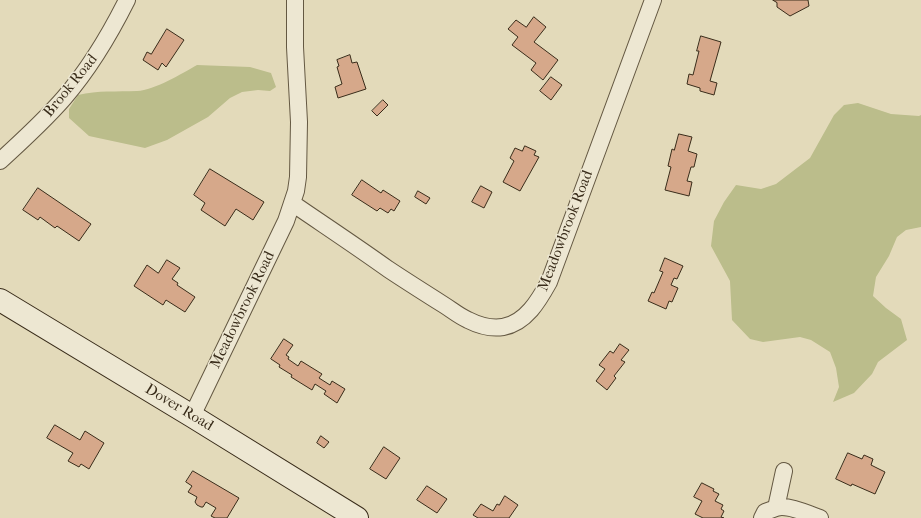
<!DOCTYPE html>
<html>
<head>
<meta charset="utf-8">
<style>
	body { margin:0 }
	canvas { display:block; background:#e3daba }
</style>
</head>
<body>
<canvas width="921" height="518"></canvas>
<script>
const context = document.querySelector('canvas').getContext('2d');
context.lineJoin = 'round';
function fill(path, color) {
  context.fillStyle = color;
  context.fill(path, 'evenodd');
}
function strokePath(path, color, width, dash) {
  context.strokeStyle = color;
  context.lineWidth = width;
  context.lineCap = dash ? 'butt' : 'round';
  context.setLineDash(dash || []);
  context.stroke(path);
}
function write(font, color, halo, rows, align = 'center') {
  context.font = font + ' "IM FELL French Canon",serif';
  context.lineWidth = 3;
  context.setLineDash([]);
  context.textBaseline = 'middle';
  context.strokeStyle = halo;
  context.fillStyle = color;
  for (const [text, x, y, turn = 0] of rows) {
    context.save();
    context.translate(x, y);
    context.rotate((+turn || 0) * Math.PI / 180);
    context.textAlign = isNaN(turn) ? turn : align;
    if (halo) context.strokeText(text, 0, 0);
    context.fillText(text, 0, 0);
    context.restore();
  }
}
fill(new Path2D(`
	M 197,65 L 250,67 L 271,73 L 276,87 L 270,91 L 258,90 L 242,92 L 230,98 L 208,117 L 167,140 L 145,148 L 89,136 L 69,118 L 69,109 L 78,95 C 98,90 117,92 137,91 C 155,90 181,74 197,65 Z
	M 858,103 L 891,114 L 919,116 L 921,115 L 921,227 L 906,230 L 897,237 L 889,256 L 876,277 L 873,296 L 886,308 L 901,319 L 907,340 L 878,362 L 872,374 L 854,393 L 833,402 L 839,387 L 836,368 L 830,352 L 811,340 L 800,337 L 763,342 L 750,339 L 732,320 L 730,281 L 711,246 L 714,221 L 724,202 L 736,185 L 761,189 L 776,184 L 810,158 L 834,115 L 844,105 Z`), '#bbbd8b');
const building = new Path2D(`
	M 773,0 L 808,0 L 809,6 L 790,16 L 777,7 L 777,3 Z
	M 534,17 L 546,27 L 534,42 L 558,60 L 543,80 L 531,70 L 536,63 L 512,45 L 518,37 L 508,29 L 516,20 L 526,27 Z
	M 167,29 L 184,40 L 166,67 L 162,63 L 158,70 L 143,60 L 147,52 L 151,54 Z
	M 701,36 L 721,42 L 710,81 L 717,83 L 714,95 L 700,91 L 700,88 L 687,84 L 689,74 L 693,75 L 699,51 L 697,51 Z
	M 350,55 L 352,63 L 357,62 L 366,89 L 338,98 L 335,87 L 342,84 L 337,67 L 339,66 L 337,60 Z
	M 551,77 L 562,85 L 551,100 L 540,91 Z
	M 383,100 L 388,105 L 377,116 L 372,111 Z
	M 679,134 L 692,137 L 688,151 L 697,154 L 694,167 L 691,167 L 687,181 L 692,182 L 689,196 L 665,190 L 671,167 L 668,166 L 672,149 L 674,150 Z
	M 525,146 L 536,151 L 534,155 L 539,157 L 520,191 L 503,182 L 514,161 L 510,158 L 515,148 L 522,151 Z
	M 210,169 L 264,202 L 253,220 L 236,209 L 225,226 L 201,210 L 205,203 L 194,195 Z
	M 362,180 L 381,193 L 383,190 L 400,201 L 394,211 L 391,209 L 388,213 L 380,208 L 377,211 L 352,195 Z
	M 481,186 L 492,192 L 484,208 L 472,202 Z
	M 38,188 L 91,224 L 79,241 L 57,226 L 55,228 L 40,217 L 38,220 L 23,210 Z
	M 418,191 L 430,198 L 426,204 L 415,197 Z
	M 665,258 L 683,266 L 677,279 L 674,278 L 671,285 L 678,288 L 672,302 L 669,301 L 666,309 L 648,301 L 652,292 L 654,293 L 663,272 L 660,271 Z
	M 167,260 L 180,268 L 172,279 L 178,283 L 177,285 L 195,297 L 185,312 L 166,300 L 163,305 L 134,286 L 147,265 L 158,273 Z
	M 284,339 L 293,345 L 286,355 L 289,357 L 288,359 L 298,366 L 301,361 L 322,374 L 319,378 L 330,385 L 332,381 L 345,389 L 337,403 L 324,394 L 326,391 L 315,384 L 312,390 L 291,377 L 292,375 L 279,367 L 280,365 L 271,359 Z
	M 620,344 L 629,350 L 621,360 L 625,362 L 614,376 L 616,378 L 607,390 L 596,381 L 605,369 L 599,365 L 610,351 L 613,353 Z
	M 55,425 L 80,440 L 85,431 L 104,443 L 89,469 L 81,464 L 79,467 L 68,461 L 73,453 L 47,438 Z
	M 321,436 L 329,442 L 324,448 L 317,443 Z
	M 384,447 L 400,458 L 386,479 L 370,469 Z
	M 848,453 L 862,459 L 864,455 L 873,459 L 871,465 L 885,472 L 875,494 L 852,484 L 851,486 L 836,479 Z
	M 193,471 L 239,498 L 227,518 L 215,518 L 211,516 L 216,508 L 206,502 L 203,507 L 201,507 L 197,505 L 195,502 L 197,497 L 188,492 L 192,486 L 186,482 Z
	M 702,483 L 714,489 L 713,491 L 719,494 L 715,501 L 723,505 L 721,509 L 724,511 L 721,517 L 724,518 L 703,518 L 695,514 L 702,501 L 694,497 Z
	M 427,486 L 447,499 L 437,513 L 417,500 Z
	M 505,496 L 518,505 L 509,518 L 478,518 L 473,515 L 481,504 L 493,511 L 497,504 L 499,505 Z`);
fill(building, '#d6a88a');
strokePath(building, '#392c1a', 1);
const street = new Path2D(`
	M 0,161 C 22,141 44,121 64,98 C 90,68 109,36 127,0
	M 292,203 C 324,225 356,246 388,269 C 406,281 425,293 444,305 C 452,310 459,316 468,320 C 478,325 491,329 503,327 C 526,323 539,300 549,282 L 653,0
	M 192,416 L 286,221 L 296,191 L 298,177 L 299,122 L 295,47 L 295,0
	M 776,508 C 787,504 809,514 820,518
	M 762,518 L 765,512 L 776,508 L 784,471`);
const secondary = new Path2D(`
	M 0,300 L 192,416 L 357,518`);
strokePath(street, '#645842', 18);
strokePath(secondary, '#392c1a', 24);
strokePath(street, '#ede7d2', 16);
strokePath(secondary, '#ede7d2', 22);
write('15px', '#392c1a', '#ede7d2', [
	["Brook Road",71,86,-51],
	["Meadowbrook Road",566,231,-69],
	["Meadowbrook Road",243,310,-64],
	["Dover Road",179,408,31]
]);
</script>
</body>
</html>
